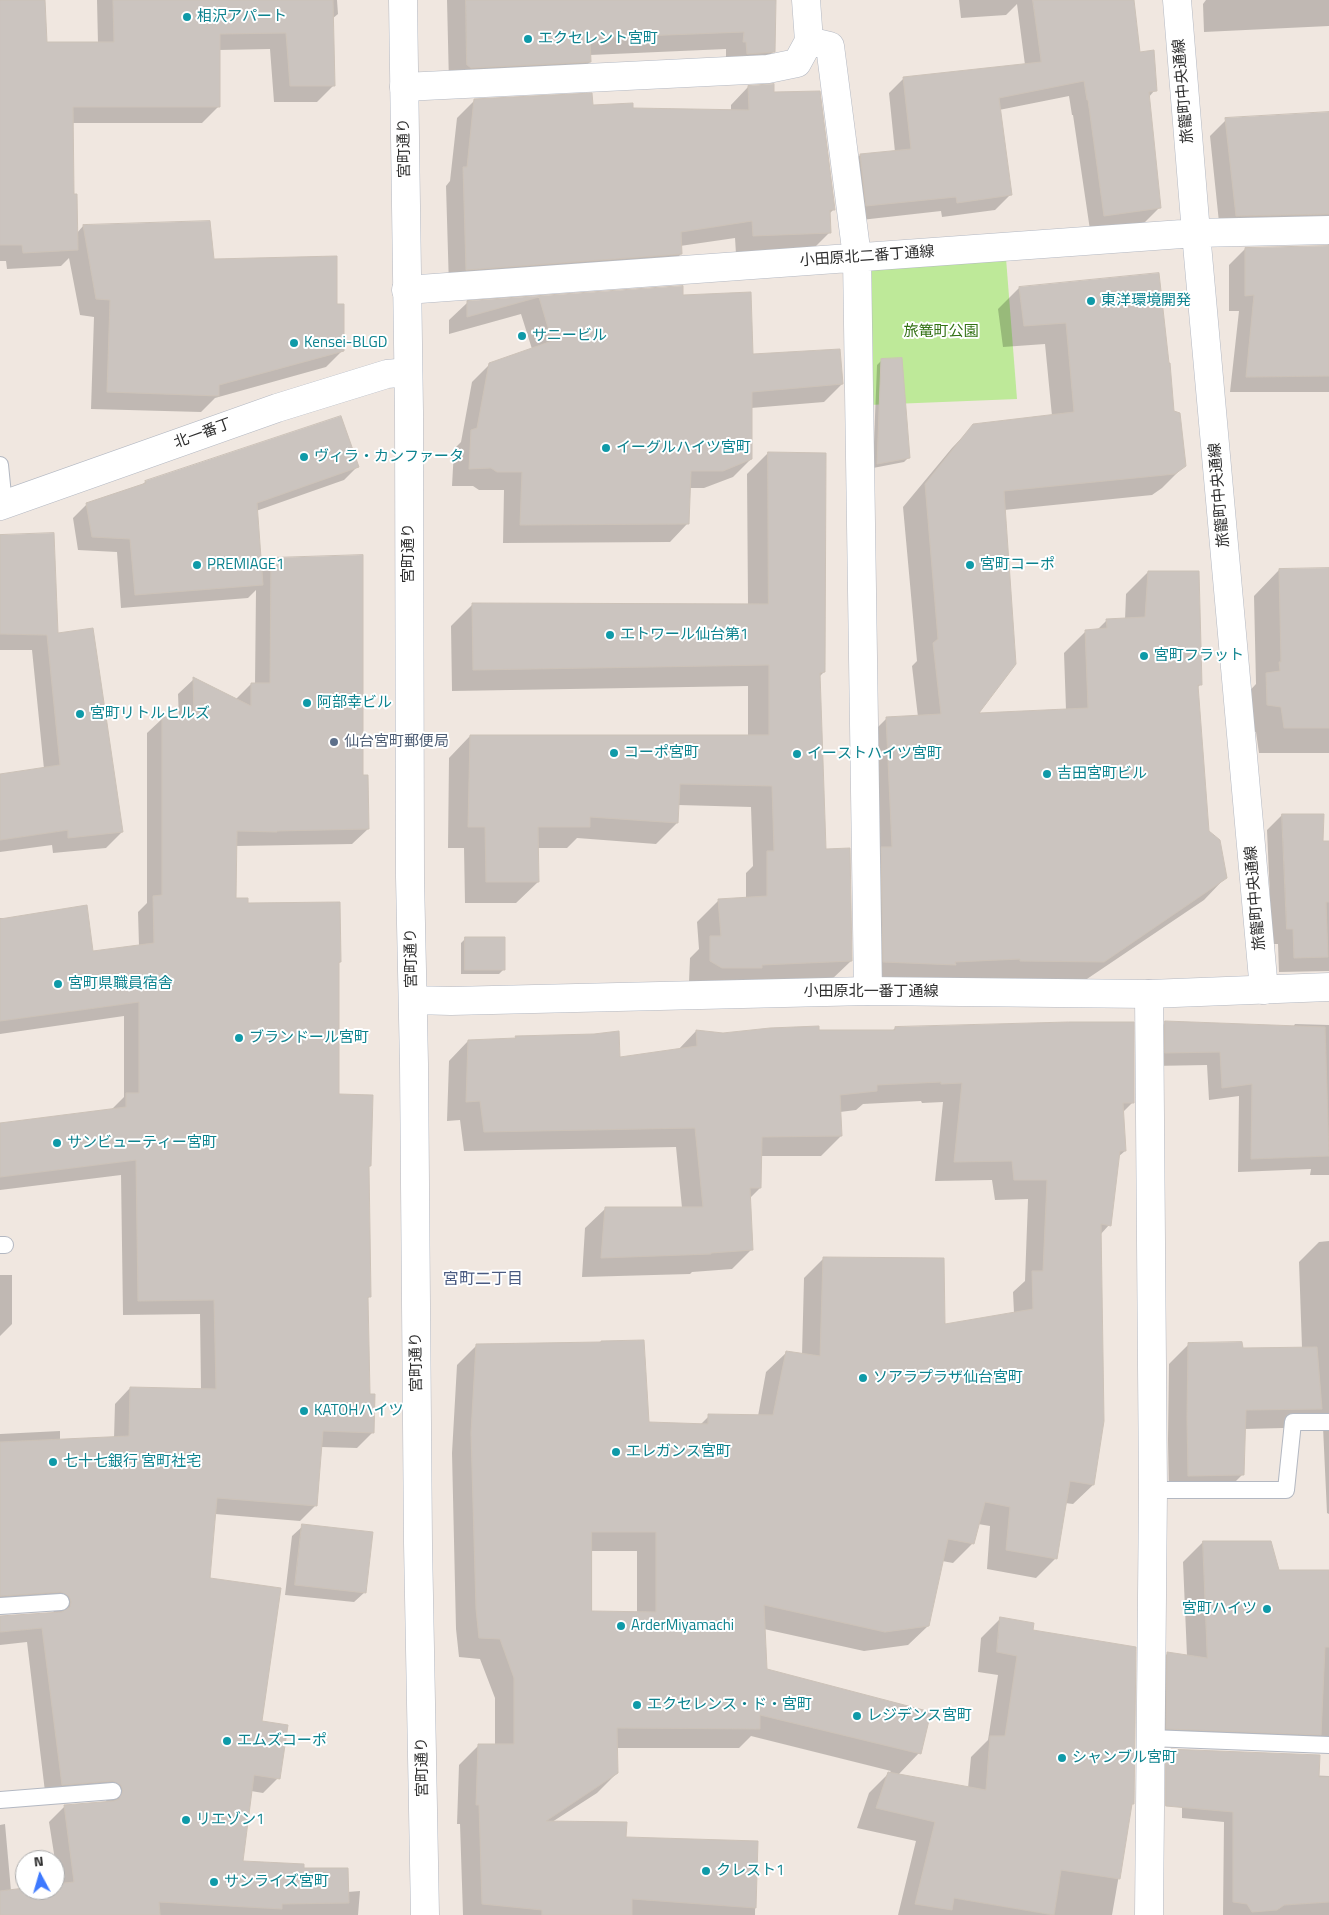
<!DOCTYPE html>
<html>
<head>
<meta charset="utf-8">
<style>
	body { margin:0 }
	#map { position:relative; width:1329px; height:1915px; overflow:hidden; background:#f0e7e0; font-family:"Titillium Web",sans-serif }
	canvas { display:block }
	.north { position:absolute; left:15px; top:1850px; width:50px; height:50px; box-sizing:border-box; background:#fff; border:1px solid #ababab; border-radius:50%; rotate:354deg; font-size:14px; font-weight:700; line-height:20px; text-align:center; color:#2e2e2e }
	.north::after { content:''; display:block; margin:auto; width:18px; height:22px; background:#3d79ff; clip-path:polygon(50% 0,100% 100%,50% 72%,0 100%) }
</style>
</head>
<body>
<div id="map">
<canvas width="1329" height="1915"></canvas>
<div class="north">N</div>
</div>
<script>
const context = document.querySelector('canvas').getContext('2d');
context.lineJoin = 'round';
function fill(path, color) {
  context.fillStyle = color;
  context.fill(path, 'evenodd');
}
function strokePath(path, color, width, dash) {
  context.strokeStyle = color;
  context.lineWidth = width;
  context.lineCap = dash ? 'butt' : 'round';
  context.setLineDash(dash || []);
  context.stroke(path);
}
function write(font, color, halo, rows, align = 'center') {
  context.font = font + ' "Titillium Web","Noto Sans JP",sans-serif';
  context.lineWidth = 4;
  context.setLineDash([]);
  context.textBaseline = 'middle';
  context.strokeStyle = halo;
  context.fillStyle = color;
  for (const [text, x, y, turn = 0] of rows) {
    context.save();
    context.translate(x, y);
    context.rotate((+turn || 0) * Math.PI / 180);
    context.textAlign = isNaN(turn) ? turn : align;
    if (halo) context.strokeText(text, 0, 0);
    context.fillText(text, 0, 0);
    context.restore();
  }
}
fill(new Path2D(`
	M 1006,258 L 1017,399 L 868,405 L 862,269 Z`), '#bee999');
fill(new Path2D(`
	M 0,0 L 44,0 L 46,43 L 98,44 L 97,0 L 337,0 L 338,14 L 332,19 L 334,85 L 317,102 L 274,102 L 270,49 L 219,50 L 218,107 L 202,123 L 72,123 L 72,195 L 77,233 L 83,226 L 212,260 L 336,306 L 343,350 L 326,367 L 215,398 L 201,412 L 91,409 L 94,317 L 80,315 L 69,258 L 61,266 L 7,269 L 6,261 L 0,261 Z
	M 447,0 L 775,0 L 774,51 L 756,69 L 726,59 L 726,49 L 590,55 L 590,62 L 572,80 L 449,84 Z
	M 959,0 L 1133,0 L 1139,53 L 1155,90 L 1148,98 L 1159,208 L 1144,223 L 1090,230 L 1073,115 L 1072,115 L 1069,96 L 999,110 L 1010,195 L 995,210 L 942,217 L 941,211 L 852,221 L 845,171 L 860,155 L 895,152 L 889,93 L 904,78 L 1025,65 L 1017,4 L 1006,15 L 961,18 Z
	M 1206,0 L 1329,0 L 1329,26 L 1204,32 L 1203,4 Z
	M 748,87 L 773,94 L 834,209 L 829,214 L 830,232 L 812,250 L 736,254 L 735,238 L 680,246 L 681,254 L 663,272 L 449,287 L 446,186 L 450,181 L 457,118 L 475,100 L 632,110 L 731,111 L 731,105 Z
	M 1329,113 L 1329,246 L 1326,238 L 1220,232 L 1210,136 L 1226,120 Z
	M 1329,247 L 1329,392 L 1230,392 L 1239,311 L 1229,311 L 1229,265 L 1245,249 Z
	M 1158,274 L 1172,412 L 1184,466 L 1162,488 L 1152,495 L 1004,510 L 976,714 L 1066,710 L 1064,653 L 1085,632 L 1097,630 L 1106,621 L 1125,620 L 1126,594 L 1148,572 L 1201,684 L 1197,688 L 1208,832 L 1225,878 L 1204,900 L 1081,983 L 862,983 L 865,740 L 887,718 L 918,717 L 912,666 L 917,661 L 903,507 L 952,448 L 974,425 L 1052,416 L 1045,344 L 1003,347 L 998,309 L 1019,288 Z
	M 682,287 L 682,296 L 752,356 L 842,384 L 824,402 L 751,408 L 751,459 L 733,477 L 704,488 L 689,488 L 687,524 L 670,542 L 503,543 L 504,490 L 479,490 L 473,486 L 452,486 L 454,449 L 461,442 L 472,382 L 490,364 L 532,349 L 521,314 L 449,334 L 449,320 L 467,303 Z
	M 882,360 L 909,457 L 904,462 L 873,468 L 877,365 Z
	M 341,417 L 358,466 L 344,480 L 256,511 L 260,570 L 271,559 L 362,777 L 368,829 L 352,844 L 235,846 L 235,900 L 246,904 L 340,962 L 338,964 L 338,1095 L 370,1166 L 368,1168 L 369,1297 L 367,1299 L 369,1395 L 373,1432 L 357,1448 L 321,1447 L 316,1505 L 300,1521 L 215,1514 L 208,1579 L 260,1722 L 278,1778 L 263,1793 L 251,1791 L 242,1862 L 303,1869 L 347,1892 L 360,1891 L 358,1915 L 0,1915 L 0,1825 L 5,1824 L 11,1891 L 25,1889 L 55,1890 L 55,1885 L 57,1885 L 55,1860 L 49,1822 L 65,1806 L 107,1803 L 106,1800 L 97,1796 L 46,1800 L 27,1642 L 0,1645 L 0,1617 L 56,1614 L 50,1608 L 0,1610 L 0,1434 L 60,1431 L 60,1440 L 114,1438 L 115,1404 L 130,1388 L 201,1390 L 200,1314 L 123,1315 L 121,1175 L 0,1190 L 0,1124 L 111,1110 L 124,1097 L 124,1016 L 0,1034 L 0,918 L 3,918 L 4,920 L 92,952 L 139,946 L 138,912 L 147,903 L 147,733 L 163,718 L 179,718 L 178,694 L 194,679 L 235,700 L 251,684 L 255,684 L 256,590 L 248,598 L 121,608 L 117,552 L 78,550 L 73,518 L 87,504 L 141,486 L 145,482 Z
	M 768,453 L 824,672 L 819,677 L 824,850 L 851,961 L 829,982 L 689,982 L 690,958 L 699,949 L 697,922 L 718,901 L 746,899 L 746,873 L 753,866 L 751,807 L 678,805 L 677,823 L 656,844 L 577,838 L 567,848 L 537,848 L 538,882 L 516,903 L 465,903 L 464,848 L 448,848 L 449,758 L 470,736 L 748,736 L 748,686 L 452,691 L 451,626 L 473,604 L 748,605 L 747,474 Z
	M 0,537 L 57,635 L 122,832 L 106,848 L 53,853 L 52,845 L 0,852 L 0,776 L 44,769 L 32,650 L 0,650 Z
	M 1329,569 L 1329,753 L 1259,753 L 1256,732 L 1242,730 L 1241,700 L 1256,684 L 1254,596 L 1279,570 Z
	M 1282,815 L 1322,842 L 1329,842 L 1329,971 L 1279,972 L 1278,944 L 1272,944 L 1267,830 Z
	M 466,938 L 504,969 L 499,974 L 461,974 L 461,943 Z
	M 1165,1023 L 1293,1027 L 1295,1024 L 1329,1025 L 1329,1175 L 1310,1175 L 1311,1169 L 1238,1172 L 1239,1096 L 1209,1100 L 1207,1065 L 1152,1066 L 1152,1036 Z
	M 895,1028 L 1133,1102 L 1122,1113 L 1125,1151 L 1118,1157 L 1109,1225 L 1100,1235 L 1093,1485 L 1073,1504 L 1065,1503 L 1056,1558 L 1036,1578 L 987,1569 L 990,1526 L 978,1524 L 973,1543 L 953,1563 L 942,1561 L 928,1626 L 908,1645 L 864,1651 L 764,1629 L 766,1670 L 919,1753 L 898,1775 L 968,1788 L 971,1757 L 988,1740 L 998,1675 L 978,1672 L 981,1638 L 1001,1618 L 1032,1631 L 1133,1803 L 1131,1806 L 1112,1915 L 898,1915 L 916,1841 L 857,1828 L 869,1793 L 891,1771 L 751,1736 L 739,1748 L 616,1748 L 617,1773 L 597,1793 L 552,1822 L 625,1838 L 756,1843 L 755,1915 L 463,1915 L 460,1824 L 457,1824 L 459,1765 L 479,1745 L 495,1745 L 495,1698 L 480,1659 L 459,1657 L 456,1629 L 452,1453 L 457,1365 L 477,1345 L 648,1423 L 700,1425 L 709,1416 L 758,1416 L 766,1372 L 786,1353 L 802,1355 L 804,1278 L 824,1258 L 943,1325 L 1014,1313 L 1013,1292 L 1025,1281 L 1028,1199 L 995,1200 L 992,1180 L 935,1181 L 943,1102 L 922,1103 L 921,1101 L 863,1104 L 856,1110 L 840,1112 L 841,1136 L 821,1156 L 760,1156 L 760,1188 L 750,1198 L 752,1249 L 732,1269 L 692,1272 L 690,1274 L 582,1277 L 585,1228 L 605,1209 L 682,1208 L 676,1147 L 464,1151 L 460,1120 L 447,1121 L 449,1061 L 468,1041 L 513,1040 L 516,1037 L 618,1058 L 678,1050 L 696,1031 L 723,1035 L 818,1031 L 892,1031 ZM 590,1551 L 637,1551 L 637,1613 L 590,1612 Z
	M 1329,1241 L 1329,1514 L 1327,1513 L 1323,1427 L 1244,1429 L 1243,1474 L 1223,1494 L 1169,1495 L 1168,1440 L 1169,1364 L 1189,1344 L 1242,1349 L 1302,1348 L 1299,1262 L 1319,1242 Z
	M 0,1275 L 12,1275 L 12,1324 L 0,1336 Z
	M 303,1526 L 365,1592 L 354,1602 L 285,1595 L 292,1536 Z
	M 1203,1542 L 1278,1571 L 1329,1572 L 1329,1737 L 1147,1742 L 1148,1673 L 1168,1653 L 1187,1656 L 1183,1562 Z
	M 1192,1770 L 1329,1776 L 1329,1915 L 1223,1915 L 1224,1822 L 1182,1818 L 1182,1780 Z`), '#0003');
const building = new Path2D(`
	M 0,0 L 45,0 L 47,42 L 114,42 L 113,0 L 333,0 L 335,86 L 290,86 L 286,33 L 220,34 L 220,107 L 73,107 L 74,194 L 77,194 L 78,250 L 23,253 L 22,245 L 0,245 Z
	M 466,0 L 776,0 L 775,52 L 747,54 L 746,42 L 743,42 L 744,32 L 590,38 L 591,62 L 471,68 L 467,65 Z
	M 1033,0 L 1134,0 L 1140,52 L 1154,50 L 1157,91 L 1149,92 L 1161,208 L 1104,216 L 1088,100 L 1087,100 L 1084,81 L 999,98 L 1012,195 L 957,203 L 956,197 L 866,206 L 860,154 L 911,149 L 903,77 L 1041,62 Z
	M 774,84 L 774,92 L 820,91 L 835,210 L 830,210 L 831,233 L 753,236 L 752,221 L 681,232 L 682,254 L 466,270 L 463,167 L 467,167 L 474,99 L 592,93 L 593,105 L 633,103 L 633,108 L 749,110 L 748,86 Z
	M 1329,112 L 1329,214 L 1236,216 L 1225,118 Z
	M 210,221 L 214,259 L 337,256 L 337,304 L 344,304 L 344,351 L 219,385 L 219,396 L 107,392 L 110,300 L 96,299 L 83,225 Z
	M 1329,246 L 1329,376 L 1246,377 L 1254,295 L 1245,296 L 1245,248 Z
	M 1159,273 L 1169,363 L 1170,363 L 1174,411 L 1180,413 L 1186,466 L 1175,474 L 1004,491 L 1016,664 L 979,713 L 1088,708 L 1085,630 L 1107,628 L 1106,619 L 1145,617 L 1148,571 L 1199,571 L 1202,685 L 1198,685 L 1209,831 L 1220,840 L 1227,878 L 1104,962 L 1020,961 L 1020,959 L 955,962 L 956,965 L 883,962 L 881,847 L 892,847 L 886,717 L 941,714 L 933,643 L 938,639 L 925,484 L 973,424 L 1074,412 L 1066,323 L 1024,326 L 1019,287 Z
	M 683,286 L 683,295 L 751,292 L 753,354 L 840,349 L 843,384 L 752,392 L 752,459 L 723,471 L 691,471 L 689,524 L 520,525 L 522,472 L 497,472 L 491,468 L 469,469 L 471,430 L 477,428 L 489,363 L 552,341 L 539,297 L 467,317 L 467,301 Z
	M 902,358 L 910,458 L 877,464 L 881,359 Z
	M 341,416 L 359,467 L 257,503 L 263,585 L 135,595 L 130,539 L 92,537 L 86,503 L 146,483 L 145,481 Z
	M 768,452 L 826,453 L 825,672 L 820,673 L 826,849 L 850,848 L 852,961 L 762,965 L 762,968 L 722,968 L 710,961 L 710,936 L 721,936 L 718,899 L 767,896 L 767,851 L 774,851 L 772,786 L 680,784 L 678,823 L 590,817 L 590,827 L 538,827 L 539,882 L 486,882 L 485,827 L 468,827 L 470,735 L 769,735 L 769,665 L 473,670 L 472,603 L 768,604 Z
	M 54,533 L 58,633 L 93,628 L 123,832 L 68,838 L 68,830 L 0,840 L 0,774 L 60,765 L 47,635 L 0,634 L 0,535 Z
	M 363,555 L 363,775 L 368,775 L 369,829 L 277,831 L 277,832 L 237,831 L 236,898 L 248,898 L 248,903 L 340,902 L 341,962 L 339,962 L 339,1094 L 373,1095 L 371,1166 L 369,1166 L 371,1297 L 368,1297 L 370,1394 L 375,1394 L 374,1433 L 323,1431 L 317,1506 L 217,1498 L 210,1578 L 281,1588 L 262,1721 L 288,1725 L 280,1779 L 254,1775 L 243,1861 L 304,1864 L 304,1868 L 348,1868 L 349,1903 L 282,1904 L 282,1909 L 159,1902 L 160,1915 L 0,1915 L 0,1891 L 25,1888 L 25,1890 L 55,1890 L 55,1884 L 74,1882 L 64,1805 L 114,1801 L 119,1799 L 123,1791 L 121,1785 L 113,1781 L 62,1785 L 42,1628 L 0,1632 L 0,1616 L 62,1612 L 70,1607 L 71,1602 L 69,1596 L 61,1592 L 0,1596 L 0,1442 L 129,1436 L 130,1387 L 216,1389 L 214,1300 L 138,1301 L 136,1160 L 0,1177 L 0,1123 L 126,1107 L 126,1093 L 139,1093 L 139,1002 L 0,1021 L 0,919 L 87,905 L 93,951 L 154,943 L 153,896 L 162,895 L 162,717 L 194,717 L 193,677 L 251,706 L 251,683 L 270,683 L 271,558 Z
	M 1329,568 L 1329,728 L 1284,728 L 1281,707 L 1267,705 L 1266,673 L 1280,671 L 1279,662 L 1281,662 L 1279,569 Z
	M 1282,814 L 1324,814 L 1323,841 L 1329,841 L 1329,902 L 1326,902 L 1328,957 L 1294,958 L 1293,929 L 1287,929 Z
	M 465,937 L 505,937 L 505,970 L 465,970 Z
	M 1165,1021 L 1325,1027 L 1329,1156 L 1251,1159 L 1252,1084 L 1222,1088 L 1220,1052 L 1165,1053 Z
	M 1069,1022 L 1134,1022 L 1134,1103 L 1123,1103 L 1126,1151 L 1120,1151 L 1111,1226 L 1101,1224 L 1104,1421 L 1094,1485 L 1070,1481 L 1057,1559 L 1006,1550 L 1010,1507 L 985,1502 L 974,1544 L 948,1539 L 929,1626 L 885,1632 L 764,1605 L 767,1669 L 931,1712 L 921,1754 L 760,1715 L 760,1729 L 617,1728 L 618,1773 L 546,1821 L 627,1822 L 626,1837 L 758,1841 L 756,1908 L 632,1899 L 632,1915 L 542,1915 L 542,1910 L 482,1904 L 479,1805 L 476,1805 L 478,1744 L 514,1744 L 514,1678 L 500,1639 L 479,1638 L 476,1609 L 471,1433 L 476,1344 L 601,1342 L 601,1341 L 644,1340 L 649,1422 L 708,1424 L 708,1414 L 773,1415 L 786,1351 L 820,1356 L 823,1257 L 944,1258 L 945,1324 L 1033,1309 L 1032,1271 L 1043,1271 L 1047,1180 L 1014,1180 L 1012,1161 L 954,1162 L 962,1083 L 941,1084 L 941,1082 L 877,1085 L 877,1091 L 840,1095 L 842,1136 L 762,1137 L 761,1188 L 750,1188 L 753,1250 L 711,1253 L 711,1254 L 601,1258 L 605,1207 L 703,1207 L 695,1128 L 484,1132 L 480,1101 L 466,1102 L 468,1040 L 516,1038 L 515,1036 L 594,1034 L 619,1031 L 620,1057 L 697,1046 L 696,1030 L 723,1033 L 770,1028 L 819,1026 L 819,1030 L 895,1030 L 895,1027 ZM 592,1532 L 656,1532 L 656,1612 L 592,1611 Z
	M 1242,1342 L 1243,1348 L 1317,1347 L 1322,1409 L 1246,1410 L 1244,1475 L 1188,1476 L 1187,1419 L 1188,1343 Z
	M 302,1524 L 373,1532 L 366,1593 L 295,1585 Z
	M 1203,1541 L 1271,1541 L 1279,1570 L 1329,1570 L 1329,1647 L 1325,1647 L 1321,1735 L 1166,1729 L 1167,1652 L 1207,1658 Z
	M 1000,1617 L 1034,1623 L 1033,1630 L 1136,1647 L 1134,1804 L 1132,1804 L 1120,1879 L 1061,1870 L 1054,1915 L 954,1898 L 952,1910 L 915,1904 L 935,1822 L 876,1808 L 888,1772 L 986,1790 L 990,1736 L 1005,1736 L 1017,1656 L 997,1652 Z
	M 1166,1749 L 1320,1755 L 1319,1777 L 1329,1777 L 1329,1902 L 1284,1905 L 1277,1910 L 1252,1912 L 1247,1904 L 1233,1902 L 1233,1812 L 1166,1806 Z`);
fill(building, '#cbc4bf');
strokePath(building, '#ccc2b8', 1);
const service = new Path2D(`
	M 0,465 L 4,505
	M 0,1245 L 5,1245
	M 1153,1490 L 1286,1490 L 1293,1422 L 1329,1422
	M 0,1606 L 61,1602
	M 1150,1738 L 1329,1745
	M 0,1800 L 113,1791`);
const minor = new Path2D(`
	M 1177,0 L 1196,233 L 1264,990
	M 809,41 L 830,46 L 857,257 L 868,991
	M 404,87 L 768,69 L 797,63 L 809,41 L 806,0
	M 406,290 L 1196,233 L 1329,230
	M 0,506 L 277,408 L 387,374 L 408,372
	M 1149,1915 L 1153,1490 L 1149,994`);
const tertiary = new Path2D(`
	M 403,0 L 409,411 L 410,877 L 414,1064 L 418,1543 L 425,1915
	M 413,1000 L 451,1001 L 868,991 L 1149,994 L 1329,987`);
strokePath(service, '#b3b8c2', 18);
strokePath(minor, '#b3b8c2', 29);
strokePath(tertiary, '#b3b8c2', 29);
strokePath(service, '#fff', 16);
strokePath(minor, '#fff', 28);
strokePath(tertiary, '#fff', 28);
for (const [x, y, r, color] of [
	[187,17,5,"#0f9aa8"],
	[528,39,5,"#0f9aa8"],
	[1091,301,5,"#0f9aa8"],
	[522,336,5,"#0f9aa8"],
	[294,343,5,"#0f9aa8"],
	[606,448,5,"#0f9aa8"],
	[304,457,5,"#0f9aa8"],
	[197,565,5,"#0f9aa8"],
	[970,565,5,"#0f9aa8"],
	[610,635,5,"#0f9aa8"],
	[1144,656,5,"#0f9aa8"],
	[307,703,5,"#0f9aa8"],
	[80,714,5,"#0f9aa8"],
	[334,742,5,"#5c6f8a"],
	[614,753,5,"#0f9aa8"],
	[797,754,5,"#0f9aa8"],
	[1047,774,5,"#0f9aa8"],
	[58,984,5,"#0f9aa8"],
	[239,1038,5,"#0f9aa8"],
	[57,1143,5,"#0f9aa8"],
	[863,1378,5,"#0f9aa8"],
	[304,1411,5,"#0f9aa8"],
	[616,1452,5,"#0f9aa8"],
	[53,1462,5,"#0f9aa8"],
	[1267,1609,5,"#0f9aa8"],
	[621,1626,5,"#0f9aa8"],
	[637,1705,5,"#0f9aa8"],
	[857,1716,5,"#0f9aa8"],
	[227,1741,5,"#0f9aa8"],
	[1062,1758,5,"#0f9aa8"],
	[186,1820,5,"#0f9aa8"],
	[706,1871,5,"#0f9aa8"],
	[214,1882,5,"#0f9aa8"]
]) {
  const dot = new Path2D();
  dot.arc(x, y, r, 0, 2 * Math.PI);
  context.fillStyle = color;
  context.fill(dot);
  strokePath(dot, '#fff', 2);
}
write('15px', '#0d838f', '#fff', [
	["相沢アパート",197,17],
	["エクセレント宮町",538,39],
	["東洋環境開発",1101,301],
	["サニービル",532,336],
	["Kensei-BLGD",304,343],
	["イーグルハイツ宮町",616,448],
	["ヴィラ・カンファータ",314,457],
	["PREMIAGE1",207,565],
	["宮町コーポ",980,565],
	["エトワール仙台第1",620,635],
	["宮町フラット",1154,656],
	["阿部幸ビル",317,703],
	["宮町リトルヒルズ",90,714],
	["コーポ宮町",624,753],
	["イーストハイツ宮町",807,754],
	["吉田宮町ビル",1057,774],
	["宮町県職員宿舎",68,984],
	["ブランドール宮町",249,1038],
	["サンビューティー宮町",67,1143],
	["ソアラプラザ仙台宮町",873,1378],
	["KATOHハイツ",314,1411],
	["エレガンス宮町",626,1452],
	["七十七銀行 宮町社宅",63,1462],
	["宮町ハイツ",1257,1609,"right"],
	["ArderMiyamachi",631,1626],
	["エクセレンス・ド・宮町",647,1705],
	["レジデンス宮町",867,1716],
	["エムズコーポ",237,1741],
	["シャンブル宮町",1072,1758],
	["リエゾン1",196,1820],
	["クレスト1",716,1871],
	["サンライズ宮町",224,1882]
], 'left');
write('15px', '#2e2e2e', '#fff', [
	["旅籠町中央通線",1184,91,-95],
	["宮町通り",405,148,-91],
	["小田原北二番丁通線",867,257,-4],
	["北一番丁",203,434,-20],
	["旅籠町中央通線",1220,495,-95],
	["宮町通り",409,553,-90],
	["旅籠町中央通線",1256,898,-95],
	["宮町通り",412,958,-91],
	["小田原北一番丁通線",871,992],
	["宮町通り",417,1362,-91],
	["宮町通り",423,1767,-91]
]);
write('15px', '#347216', '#fff', [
	["旅篭町公園",941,332]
]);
write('15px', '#4e5e75', '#fff', [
	["仙台宮町郵便局",344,742]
], 'left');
write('16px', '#4a5b82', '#fff', [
	["宮町二丁目",483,1280]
]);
</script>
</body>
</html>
